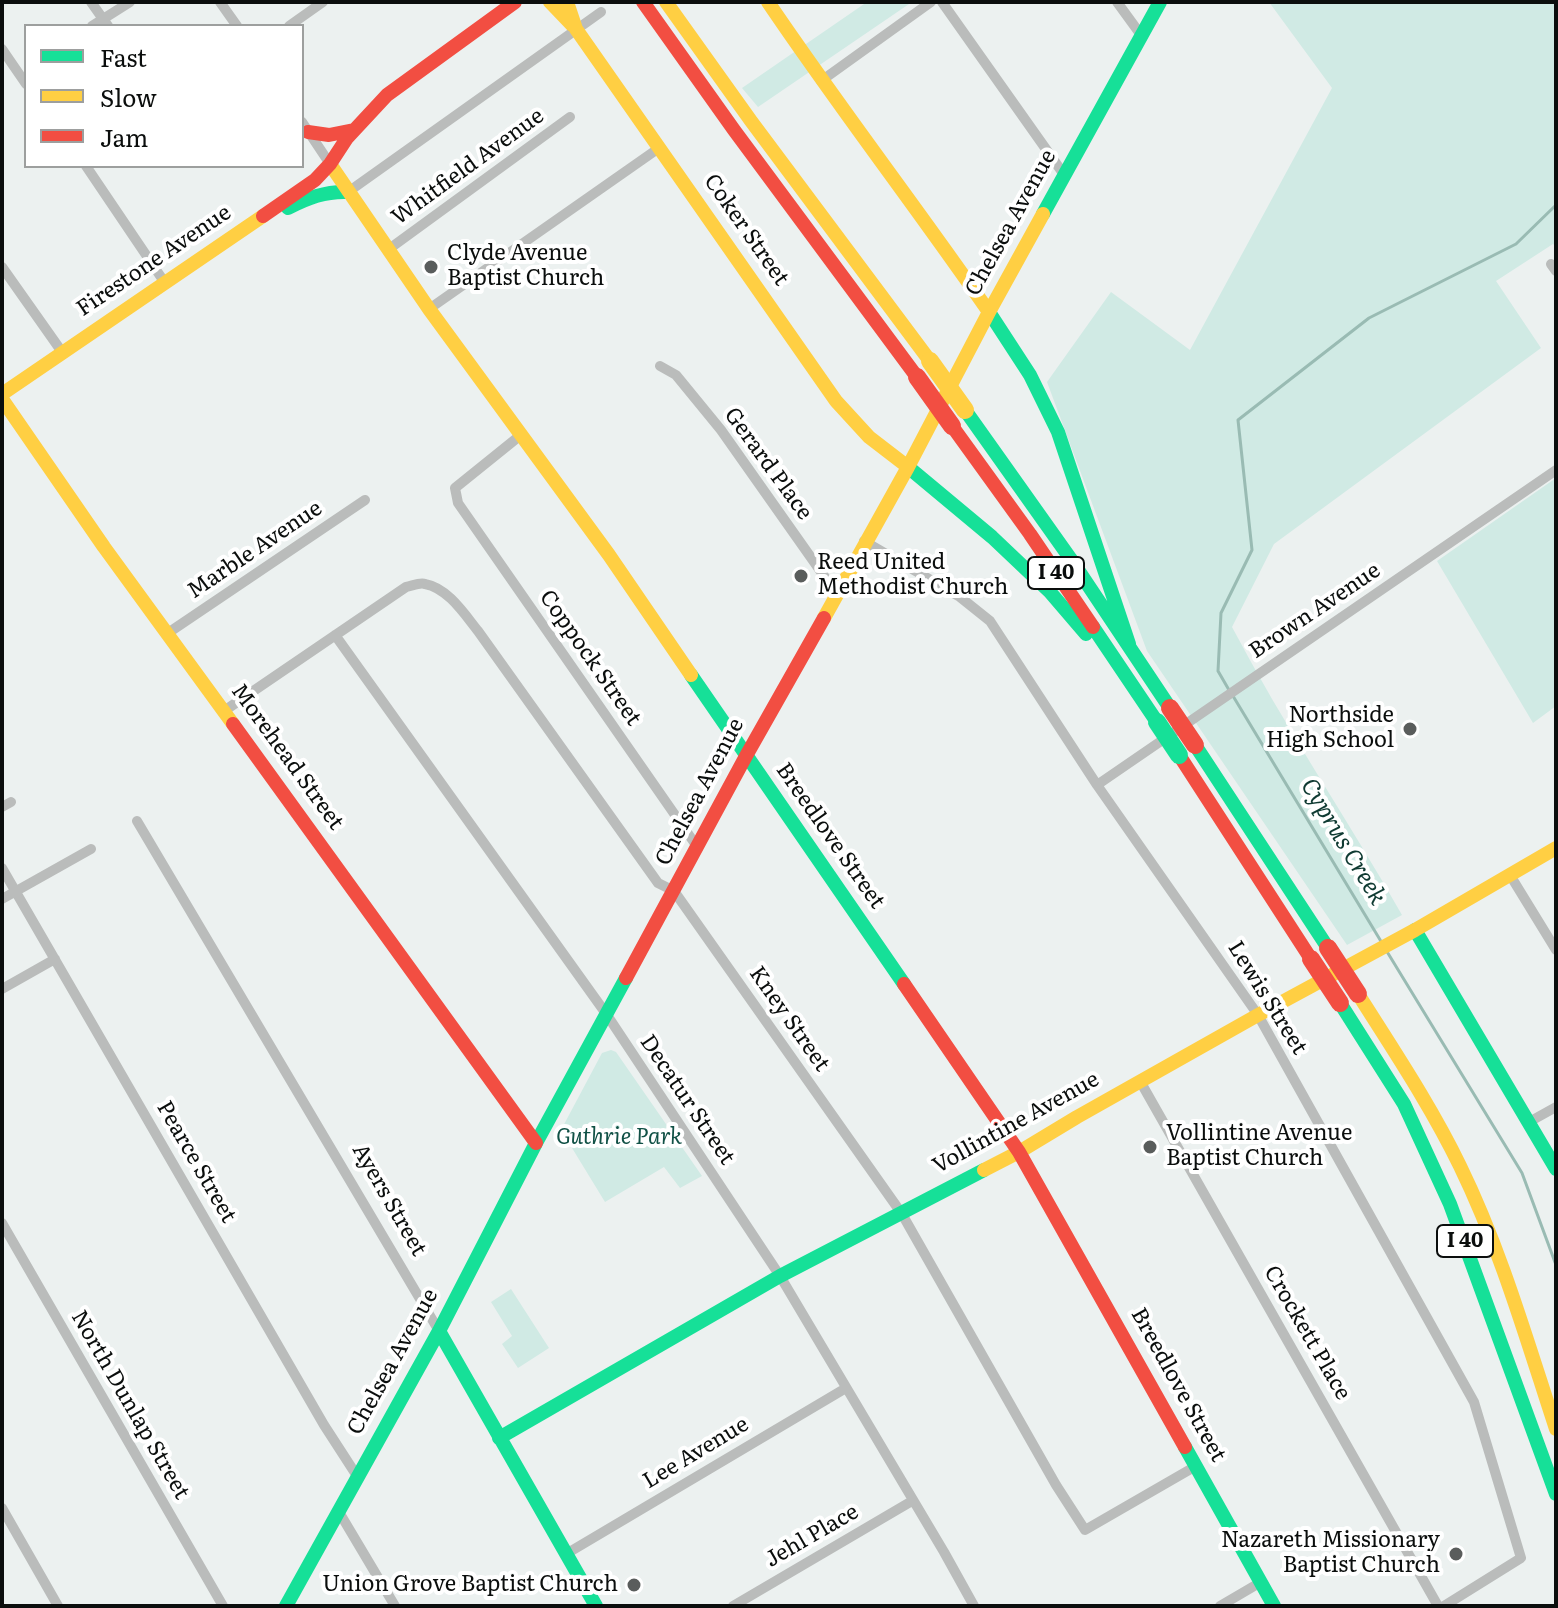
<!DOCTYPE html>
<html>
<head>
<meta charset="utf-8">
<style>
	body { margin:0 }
	#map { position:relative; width:1558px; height:1608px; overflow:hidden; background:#ecf1f0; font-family:Literata,serif }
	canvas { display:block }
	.frame { position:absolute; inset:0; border:4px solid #0b0e0d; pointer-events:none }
	.legend { position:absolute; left:24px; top:24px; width:280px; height:144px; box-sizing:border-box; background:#fff; border:2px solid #9d9f9e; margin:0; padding:10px 14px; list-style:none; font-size:24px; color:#0b0e0d }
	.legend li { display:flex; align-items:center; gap:16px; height:40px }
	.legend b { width:40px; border:2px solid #9d9f9e }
</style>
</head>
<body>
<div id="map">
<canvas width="1558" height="1608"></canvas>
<div class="frame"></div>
<ul class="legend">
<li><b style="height:10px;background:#16e098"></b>Fast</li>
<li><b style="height:10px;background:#ffcf43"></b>Slow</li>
<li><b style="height:10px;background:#f24e42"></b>Jam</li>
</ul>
</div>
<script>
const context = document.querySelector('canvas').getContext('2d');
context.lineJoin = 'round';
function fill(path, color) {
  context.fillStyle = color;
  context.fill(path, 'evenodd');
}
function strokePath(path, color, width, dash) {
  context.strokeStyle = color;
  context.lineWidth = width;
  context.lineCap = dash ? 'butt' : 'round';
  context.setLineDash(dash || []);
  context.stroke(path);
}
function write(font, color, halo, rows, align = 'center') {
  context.font = font + ' Literata,serif';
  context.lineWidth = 8;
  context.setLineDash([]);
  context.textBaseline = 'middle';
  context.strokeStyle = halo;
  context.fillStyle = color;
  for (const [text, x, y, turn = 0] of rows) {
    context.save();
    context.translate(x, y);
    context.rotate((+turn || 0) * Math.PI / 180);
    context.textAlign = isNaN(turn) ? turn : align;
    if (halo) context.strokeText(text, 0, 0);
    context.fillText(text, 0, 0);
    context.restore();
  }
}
fill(new Path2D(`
	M 867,2 L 912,2 L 758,107 L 742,88 Z
	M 1269,2 L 1556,2 L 1556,247 L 1553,244 L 1496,281 L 1541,348 L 1274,544 L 1232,627 C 1284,726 1347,818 1402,915 L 1347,945 L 1147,651 L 1047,382 L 1111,292 L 1190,350 L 1332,88 Z
	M 1556,478 L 1556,706 L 1533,723 L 1437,561 Z
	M 611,1050 L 616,1052 L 702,1176 L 680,1188 L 664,1167 L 605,1202 L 561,1130 L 602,1053 Z
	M 511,1289 L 549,1348 L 518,1368 L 502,1344 L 512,1336 L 491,1302 Z`), '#d0eae4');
strokePath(new Path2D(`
	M 1229,690 L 1218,671 L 1221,613 L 1252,550 L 1238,420 L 1369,318 L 1516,244 L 1556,205
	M 1233,696 L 1382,943
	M 1386,950 L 1522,1173 L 1556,1265`), '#99bbb3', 3);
strokePath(new Path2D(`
	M 91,2 L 108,26
	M 220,2 L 237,26
	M 942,2 L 1065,176
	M 1117,2 L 1141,35
	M 92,26 L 130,2
	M 289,26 L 323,2
	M 2,49 L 26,84
	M 821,81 L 931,2
	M 302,122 L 330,164
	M 86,166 L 165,283
	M 348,192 L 601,12
	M 389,249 L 570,117
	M 1551,264 L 1556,271
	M 2,267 L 62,352
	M 429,309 L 659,148
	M 660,366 L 676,375 L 721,430 L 836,593
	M 522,434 L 455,488 L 458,503 L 698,848
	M 864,541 L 960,597 L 990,621 L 1097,785 L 1258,1015 L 1474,1402 L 1521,1558 L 1444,1606
	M 168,633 L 365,500
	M 335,635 L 607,1015 L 780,1276 L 944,1552 L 974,1606
	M 224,711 L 406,587 C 412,586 420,582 425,584 C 448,588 465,615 478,631 L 658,883 L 674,891 L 902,1214 L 1056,1485 L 1085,1530 L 1196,1466
	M 1097,785 L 1556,470
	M 2,807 L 11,802
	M 137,821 L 439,1331
	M 2,868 L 324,1425 L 357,1476
	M 1510,875 L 1556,950
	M 2,899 L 91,849
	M 2,989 L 55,959
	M 1140,1081 L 1438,1606
	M 1529,1122 L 1556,1107
	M 2,1223 L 223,1606
	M 2,1508 L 58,1606
	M 339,1512 L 395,1606
	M 566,1554 L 846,1388
	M 733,1606 L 912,1501
	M 1220,1606 L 1261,1582`), '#babcbb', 10);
strokePath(new Path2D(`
	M 288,208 C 308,198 325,191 348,192
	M 1043,214 L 1160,2
	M 989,312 L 1030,375 L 1058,432 L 1129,644
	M 965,410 L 1070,558 L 1170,708
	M 908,467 L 992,537 L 1050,592 L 1086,634
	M 1093,627 L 1157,722
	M 691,675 L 904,984
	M 1195,745 L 1328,948
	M 1415,930 L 1556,1169
	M 1340,1003 L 1404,1104 L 1450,1204 L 1556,1494
	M 439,1331 L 596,1606
	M 499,1438 L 780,1276 L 984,1170
	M 1185,1447 L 1274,1606
	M 286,1606 L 439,1331 L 536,1143 L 626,978`), '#16e098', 14);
strokePath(new Path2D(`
	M 550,2 L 572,25
	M 567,2 L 576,29 L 836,401 L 869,437 L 908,467
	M 666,2 L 751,121 L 930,361
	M 768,2 C 839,107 917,208 989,312
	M 330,164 L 429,309 L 609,555 L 691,675
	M 2,394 L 263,216
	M 2,399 L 104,547 L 233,724
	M 824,618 L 908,467 L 989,312 L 1043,214
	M 1358,994 C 1394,1051 1431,1106 1460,1166 C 1501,1250 1527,1341 1556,1429
	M 984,1170 L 1019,1152 L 1077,1117 L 1258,1015 L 1415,930 L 1556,848`), '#ffcf43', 14);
strokePath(new Path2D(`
	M 643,2 L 734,130 L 917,377
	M 308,132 L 329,135 L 354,130
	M 263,216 L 315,180 L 330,164 L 347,138 L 387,95 L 515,2
	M 952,426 L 1030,534 L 1093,627
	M 233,724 L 536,1143
	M 1179,755 L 1311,959
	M 626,978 L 746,756 L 824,618
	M 904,984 L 1019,1152 L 1185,1447`), '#f24e42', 14);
strokePath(new Path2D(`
	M 1157,722 L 1179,755`), '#16e098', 18);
strokePath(new Path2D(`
	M 930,361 L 965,410`), '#ffcf43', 18);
strokePath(new Path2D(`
	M 917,377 L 952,426
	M 1170,708 L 1195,745
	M 1328,948 L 1358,994
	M 1311,959 L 1340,1003`), '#f24e42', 18);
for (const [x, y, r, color] of [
	[431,267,8,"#5a5d5c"],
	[801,576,8,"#5a5d5c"],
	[1410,729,8,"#5a5d5c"],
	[1150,1147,8,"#5a5d5c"],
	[1456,1554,8,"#5a5d5c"],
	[634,1585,8,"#5a5d5c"]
]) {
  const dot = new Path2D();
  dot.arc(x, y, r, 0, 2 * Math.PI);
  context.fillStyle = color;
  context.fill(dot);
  strokePath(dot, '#fff', 3);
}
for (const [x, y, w] of [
	[1056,573,56],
	[1465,1241,56]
]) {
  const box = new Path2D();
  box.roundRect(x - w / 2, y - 16, w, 32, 6);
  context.fillStyle = '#fff';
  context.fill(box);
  strokePath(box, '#0b0e0d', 2);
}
write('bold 20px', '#0b0e0d', null, [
	["I 40",1056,573],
	["I 40",1465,1241]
]);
write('22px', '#0b0e0d', '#fff', [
	["Whitfield Avenue",468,167,-36],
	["Chelsea Avenue",1011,223,-61],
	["Coker Street",746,230,55],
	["Firestone Avenue",154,261,-34],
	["Gerard Place",768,464,54],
	["Marble Avenue",255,550,-34],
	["Brown Avenue",1315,611,-34],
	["Coppock Street",590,658,55],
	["Morehead Street",287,757,54],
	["Chelsea Avenue",700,792,-62],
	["Breedlove Street",830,836,55],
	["Lewis Street",1267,998,58],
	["Kney Street",789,1019,55],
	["Decatur Street",687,1100,56],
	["Vollintine Avenue",1016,1123,-29],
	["Pearce Street",196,1162,60],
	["Ayers Street",389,1200,60],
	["Crockett Place",1307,1333,60],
	["Chelsea Avenue",393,1362,-61],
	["Breedlove Street",1178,1385,61],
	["North Dunlap Street",130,1405,60],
	["Lee Avenue",696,1453,-31],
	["Jehl Place",812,1536,-30]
]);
write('22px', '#0b0e0d', '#fff', [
	["Clyde Avenue",447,254],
	["Baptist Church",447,279],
	["Reed United",817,563],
	["Methodist Church",817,588],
	["Northside",1394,716,"right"],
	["High School",1394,741,"right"],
	["Vollintine Avenue",1166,1134],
	["Baptist Church",1166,1159],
	["Nazareth Missionary",1440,1541,"right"],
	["Baptist Church",1440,1566,"right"],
	["Union Grove Baptist Church",618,1585,"right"]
], 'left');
write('italic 22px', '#115146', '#fff', [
	["Guthrie Park",619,1138]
]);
write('italic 24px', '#0f3a32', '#fff', [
	["Cyprus Creek",1343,842,59]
]);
</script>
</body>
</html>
